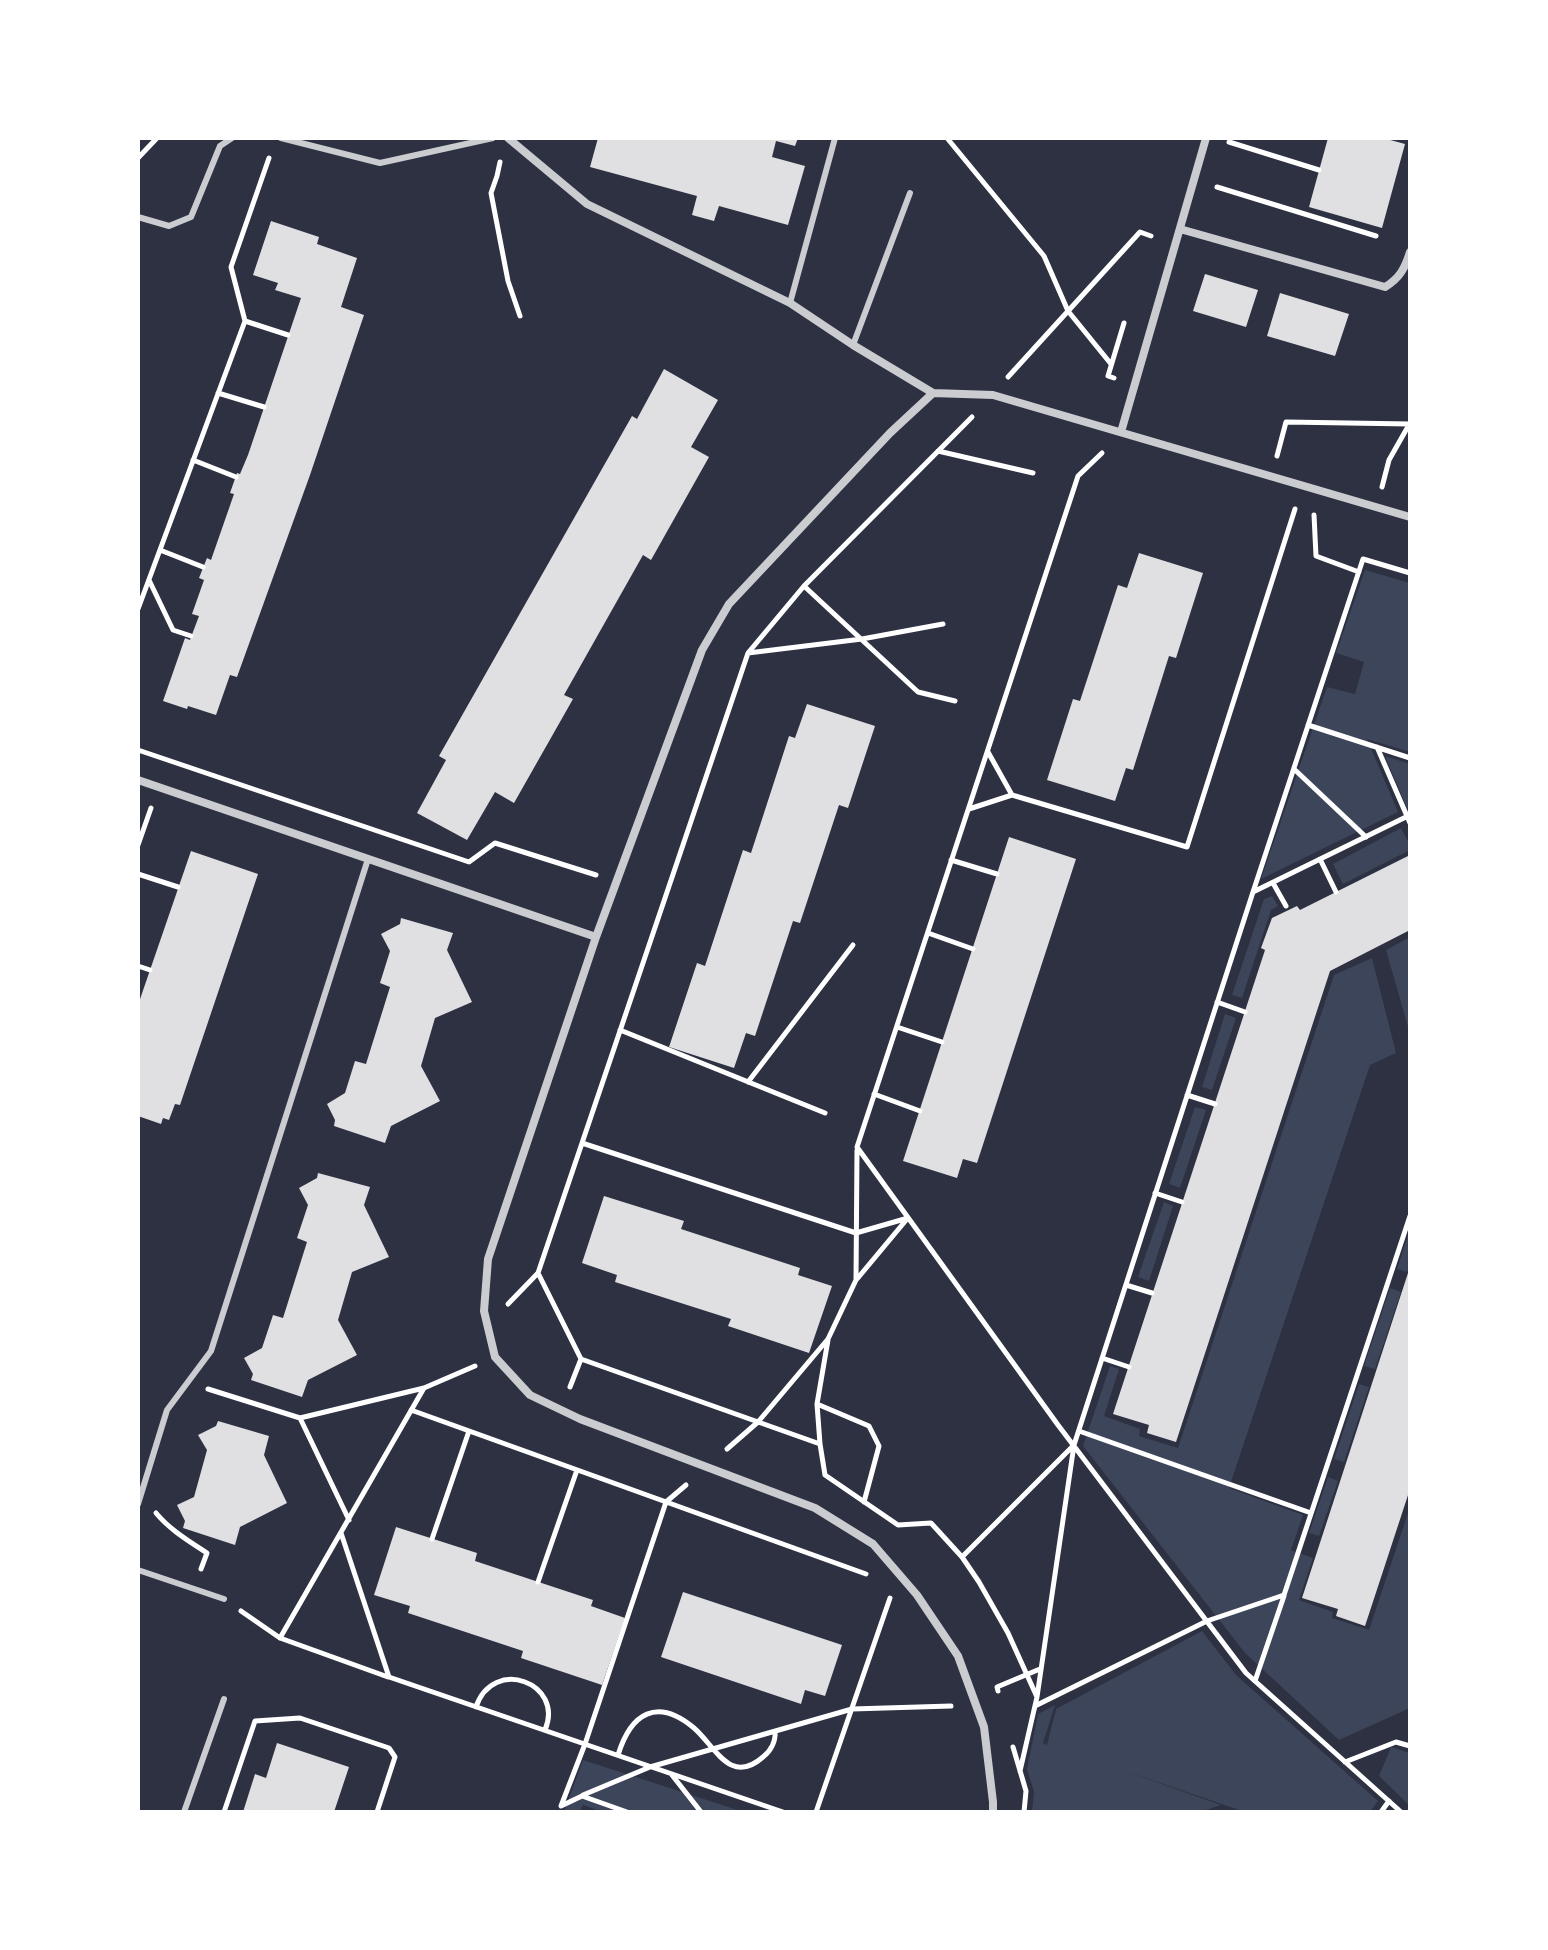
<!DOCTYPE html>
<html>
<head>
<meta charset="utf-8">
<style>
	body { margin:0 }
	#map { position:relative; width:1548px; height:1950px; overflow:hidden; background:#2d3142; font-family:"Varela Round",sans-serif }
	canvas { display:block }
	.frame { position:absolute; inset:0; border:140px solid #fff; pointer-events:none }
</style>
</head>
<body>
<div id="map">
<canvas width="1548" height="1950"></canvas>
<div class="frame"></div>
</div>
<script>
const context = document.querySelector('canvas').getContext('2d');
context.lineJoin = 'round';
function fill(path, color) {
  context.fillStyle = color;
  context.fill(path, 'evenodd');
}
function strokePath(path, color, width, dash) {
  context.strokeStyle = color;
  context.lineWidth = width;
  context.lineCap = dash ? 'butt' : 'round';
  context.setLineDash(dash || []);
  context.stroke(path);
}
fill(new Path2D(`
	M 1365,570 L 1410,583 L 1410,752 L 1367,739 L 1398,812 L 1261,879 L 1327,687 L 1355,694 L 1364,662 L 1336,653 Z
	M 1385,756 L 1410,764 L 1410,806 L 1407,808 Z
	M 1401,828 L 1410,845 L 1410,850 L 1343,884 L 1333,864 Z
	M 1272,896 L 1278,906 L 1271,910 L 1242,998 L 1232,995 L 1264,899 Z
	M 1410,937 L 1410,1034 L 1386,950 Z
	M 1372,958 L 1396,1053 L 1370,1065 L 1229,1488 L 1303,1515 L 1291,1550 L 1313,1558 L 1299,1600 L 1333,1612 L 1332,1618 L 1369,1630 L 1410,1507 L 1410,1708 L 1339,1740 L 1245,1653 L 1083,1446 L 1110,1366 L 1119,1369 L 1104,1416 L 1140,1429 L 1139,1436 L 1178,1448 L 1334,975 Z
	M 1225,1014 L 1236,1018 L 1212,1090 L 1202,1087 Z
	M 1195,1107 L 1206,1110 L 1180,1188 L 1169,1184 Z
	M 1164,1202 L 1173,1206 L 1149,1281 L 1138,1277 Z
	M 1410,1229 L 1410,1262 L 1407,1272 L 1397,1269 Z
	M 1390,1288 L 1401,1292 L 1375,1369 L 1364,1366 Z
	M 1359,1384 L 1369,1387 L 1344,1462 L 1334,1459 Z
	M 1328,1477 L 1338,1481 L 1319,1536 L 1309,1533 Z
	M 1202,1631 L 1236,1675 L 1378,1801 L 1370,1812 L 1245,1812 L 1122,1770 L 1221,1805 L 1200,1812 L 1032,1812 L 1034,1792 L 1027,1769 L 1038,1714 L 1055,1705 L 1043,1743 L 1047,1745 L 1056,1709 Z
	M 1391,1747 L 1410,1753 L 1410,1806 L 1379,1776 Z
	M 583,1760 L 744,1812 L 603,1812 L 583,1805 L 580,1812 L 564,1812 Z`), '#3c4559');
fill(new Path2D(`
	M 598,138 L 798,138 L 795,146 L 776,141 L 772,157 L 805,166 L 788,225 L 719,206 L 714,221 L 692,215 L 697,196 L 590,167 Z
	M 1328,138 L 1383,138 L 1405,144 L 1382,228 L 1309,207 Z
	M 271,221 L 319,237 L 317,244 L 357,258 L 341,307 L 364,315 L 310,475 L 237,677 L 230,675 L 216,715 L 188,706 L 187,709 L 163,701 L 185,638 L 190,640 L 199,616 L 192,614 L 204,580 L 199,578 L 207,558 L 211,560 L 234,494 L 230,493 L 237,473 L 240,474 L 248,455 L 301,298 L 275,290 L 278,283 L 253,275 Z
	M 1205,274 L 1258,290 L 1246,327 L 1193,311 Z
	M 1280,293 L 1349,314 L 1335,356 L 1267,336 Z
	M 664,369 L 718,400 L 691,447 L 709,457 L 651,560 L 643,555 L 564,695 L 573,699 L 514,803 L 495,792 L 467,840 L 417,813 L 446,760 L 439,756 L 632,416 L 637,419 Z
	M 1139,553 L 1203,573 L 1176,658 L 1169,656 L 1133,770 L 1126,768 L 1115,801 L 1047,780 L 1073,699 L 1080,701 L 1118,585 L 1127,588 Z
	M 807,704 L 875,726 L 848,808 L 839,805 L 800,923 L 793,921 L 755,1036 L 746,1033 L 734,1068 L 669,1047 L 697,963 L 705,966 L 743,850 L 751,853 L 789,736 L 795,738 Z
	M 1009,837 L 1076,859 L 977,1163 L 963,1159 L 957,1178 L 903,1161 Z
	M 191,851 L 258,874 L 180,1105 L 175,1104 L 169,1120 L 163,1118 L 161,1124 L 138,1116 L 138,1005 Z
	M 1410,855 L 1410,930 L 1330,971 L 1176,1442 L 1147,1433 L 1149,1425 L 1113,1414 L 1265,950 L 1261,948 L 1272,918 L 1297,906 L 1300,910 Z
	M 401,918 L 453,933 L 447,950 L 472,1002 L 435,1018 L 421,1066 L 440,1101 L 391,1126 L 385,1143 L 334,1126 L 335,1120 L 327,1104 L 345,1093 L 355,1061 L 366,1064 L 390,987 L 380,983 L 390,951 L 381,934 L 400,924 Z
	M 318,1173 L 370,1187 L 364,1205 L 389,1257 L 352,1272 L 338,1320 L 357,1355 L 308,1380 L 302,1397 L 251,1380 L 253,1374 L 244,1358 L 262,1348 L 273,1315 L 283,1318 L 307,1242 L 297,1238 L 308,1205 L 299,1188 L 317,1178 Z
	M 604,1196 L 684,1221 L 681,1229 L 800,1268 L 798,1275 L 832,1286 L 809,1353 L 728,1326 L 731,1319 L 615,1282 L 617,1275 L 582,1263 Z
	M 1409,1270 L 1410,1489 L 1365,1626 L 1336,1616 L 1338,1609 L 1302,1598 Z
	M 218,1421 L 269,1436 L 264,1455 L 287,1503 L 240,1527 L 235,1545 L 183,1528 L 185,1521 L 177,1505 L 194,1497 L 207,1450 L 198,1435 L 216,1426 Z
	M 396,1527 L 477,1553 L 475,1561 L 593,1600 L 591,1606 L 625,1618 L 602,1685 L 521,1658 L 523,1651 L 408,1613 L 410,1606 L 374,1595 Z
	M 683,1592 L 842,1645 L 825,1696 L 805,1690 L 801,1704 L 661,1657 Z
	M 277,1743 L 349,1767 L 334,1812 L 243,1812 L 255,1774 L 266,1778 Z`), '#e0e0e3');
strokePath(new Path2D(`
	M 947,138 L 1044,256 L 1068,311 L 1111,364
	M 1229,142 L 1319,170
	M 138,158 L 157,138
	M 500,162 L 497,176 L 491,193 L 508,281 L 520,316
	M 1217,187 L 1376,236
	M 245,321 L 288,335
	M 1008,377 L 1140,232 L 1151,236
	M 1114,378 L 1108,376 L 1124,323
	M 218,393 L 264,407
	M 938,451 L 1033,473
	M 1102,453 L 1078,476 L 857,1147 L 1058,1425 L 1246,1673 L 1401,1812
	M 1277,456 L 1286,422 L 1410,424
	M 193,460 L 236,477
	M 1382,487 L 1389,460 L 1410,423
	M 1314,515 L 1316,556 L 1359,572
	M 160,550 L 203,567
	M 1410,573 L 1363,559 L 1253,892 L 1410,815
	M 149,580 L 173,630 L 191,636
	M 804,586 L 748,653 L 862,639 L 943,624
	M 138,609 L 245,321 L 231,267 L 269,158
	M 748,653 L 538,1273 L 581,1359 L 820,1444
	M 955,701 L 918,692 L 804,586 L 972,417
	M 1308,725 L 1410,758
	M 1377,747 L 1410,823
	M 138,750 L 469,862 L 495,843 L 596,875
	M 988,752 L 1012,795 L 1187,847 L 1295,509
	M 1294,769 L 1366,837
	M 969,809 L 1012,795
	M 138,845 L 151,808
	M 1320,859 L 1336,892
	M 951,860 L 997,874
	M 138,874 L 178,887
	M 1273,883 L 1286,906
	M 928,933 L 973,949
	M 138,966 L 150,970
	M 1217,1002 L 1245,1012
	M 897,1027 L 942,1042
	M 620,1030 L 825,1113
	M 748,1082 L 853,945
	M 874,1094 L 920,1111
	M 1187,1095 L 1215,1104
	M 582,1143 L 856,1233 L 908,1218
	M 1155,1193 L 1182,1202
	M 857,1279 L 907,1219
	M 1126,1285 L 1152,1293
	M 508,1304 L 538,1273
	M 828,1340 L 817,1404 L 869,1426 L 879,1446 L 864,1502
	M 1102,1358 L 1129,1367
	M 570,1387 L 581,1359
	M 208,1389 L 300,1418 L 349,1520
	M 817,1404 L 820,1444 L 825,1475 L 898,1525 L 931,1523 L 962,1557 L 979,1582 L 1008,1633 L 1037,1697 L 1020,1771
	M 411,1410 L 866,1574
	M 300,1418 L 424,1388 L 475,1366
	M 1079,1431 L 1311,1513
	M 727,1449 L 758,1422 L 828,1339 L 856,1280 L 857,1150
	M 156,1513 C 170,1530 189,1541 207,1553 L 201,1569
	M 341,1533 L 389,1677 L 783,1812
	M 432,1539 L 469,1431
	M 962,1557 L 1073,1446
	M 538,1582 L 577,1470
	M 241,1611 L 280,1638
	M 388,1677 L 280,1638 L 424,1388
	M 1255,1681 L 1284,1596
	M 998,1691 L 997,1687 L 1040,1669
	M 1037,1697 L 1074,1445 L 1253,892
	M 1035,1706 L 1207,1621 L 1284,1595 L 1410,1216
	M 476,1707 C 493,1656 565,1683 545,1730
	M 1013,1747 L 1026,1791 L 1024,1812
	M 618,1755 C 631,1713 657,1697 694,1728 C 715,1746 730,1786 763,1757 C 771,1751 776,1741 775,1731
	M 1345,1762 L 1396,1742 L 1410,1746
	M 672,1775 L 701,1812
	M 583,1795 L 650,1767 L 852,1709 L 951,1706
	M 224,1812 L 255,1721 L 300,1718 L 389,1748 L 395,1757 L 377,1812
	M 627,1812 L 582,1796 L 561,1806 L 585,1744 L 666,1502 L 686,1485
	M 816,1812 L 890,1598
	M 1381,1812 L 1389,1801`), '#fff', 5);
strokePath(new Path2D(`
	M 281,138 L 380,163 L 493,138
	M 138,217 L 169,226 L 191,217 L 220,146 L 232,138
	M 790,303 L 835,138
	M 853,345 L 910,193
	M 138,1504 L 167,1410 L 211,1351 L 368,859
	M 138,1570 L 224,1599
	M 184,1812 L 224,1699`), '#caccd0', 6);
strokePath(new Path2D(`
	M 508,138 L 587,204 L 790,303 L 853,345 L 933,393 L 993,395 L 1410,517
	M 1180,229 L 1385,287 C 1400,278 1405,268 1410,252
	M 933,393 L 890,433 L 729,604 L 702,650 L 596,937 L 488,1259 L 484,1311 L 495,1357 L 530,1395 L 580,1419 L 815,1508 L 873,1544 L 917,1595 L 958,1656 L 984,1727 L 993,1802 L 993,1812
	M 1121,432 L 1206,138
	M 138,780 L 596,937`), '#caccd0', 8);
</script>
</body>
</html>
